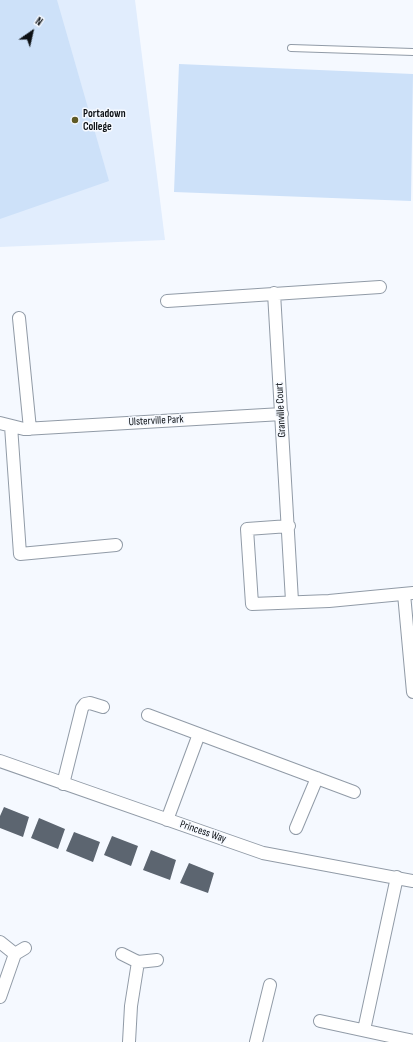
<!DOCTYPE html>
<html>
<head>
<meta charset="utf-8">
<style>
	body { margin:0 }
	#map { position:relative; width:413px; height:1042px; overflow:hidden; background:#f5f9ff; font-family:"Sofia Sans Condensed",sans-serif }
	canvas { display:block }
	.north { position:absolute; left:12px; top:12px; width:40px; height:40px; -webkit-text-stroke:3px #f5f9ff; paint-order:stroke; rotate:34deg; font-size:11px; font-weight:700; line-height:16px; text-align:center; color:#0c1014 }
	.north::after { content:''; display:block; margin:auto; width:14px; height:18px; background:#0c1014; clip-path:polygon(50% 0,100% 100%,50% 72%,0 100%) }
</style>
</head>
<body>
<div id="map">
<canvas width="413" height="1042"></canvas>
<div class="north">N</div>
</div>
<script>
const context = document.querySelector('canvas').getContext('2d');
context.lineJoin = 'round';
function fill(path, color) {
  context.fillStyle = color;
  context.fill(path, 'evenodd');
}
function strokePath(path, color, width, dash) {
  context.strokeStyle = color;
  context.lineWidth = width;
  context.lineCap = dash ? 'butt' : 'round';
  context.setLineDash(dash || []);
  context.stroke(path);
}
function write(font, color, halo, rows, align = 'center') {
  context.font = font + ' "Sofia Sans Condensed",sans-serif';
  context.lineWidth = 3;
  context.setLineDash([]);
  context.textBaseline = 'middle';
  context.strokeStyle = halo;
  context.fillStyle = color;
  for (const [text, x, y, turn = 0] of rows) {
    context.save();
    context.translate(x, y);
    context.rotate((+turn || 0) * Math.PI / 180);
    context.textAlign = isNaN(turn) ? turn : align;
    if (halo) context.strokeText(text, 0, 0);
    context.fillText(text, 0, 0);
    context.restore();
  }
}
fill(new Path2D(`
	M 0,0 L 135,0 L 165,240 L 0,247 Z`), '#e1edfd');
fill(new Path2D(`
	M 0,0 L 57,0 L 109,181 L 0,219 Z
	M 179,64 L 413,74 L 411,201 L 174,192 Z`), '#cde1f9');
fill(new Path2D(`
	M 4,807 L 29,817 L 23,837 L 0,828 L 0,816 Z
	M 39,818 L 65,829 L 58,849 L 31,838 Z
	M 74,832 L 100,842 L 93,862 L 66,851 Z
	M 112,836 L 138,846 L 131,866 L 104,855 Z
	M 151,850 L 176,860 L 170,880 L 143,870 Z
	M 189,863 L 214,873 L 208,893 L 180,883 Z`), '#5c6570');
const service = new Path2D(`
	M 291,48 L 413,52`);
const minor = new Path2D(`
	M 274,293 L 292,601
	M 167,301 L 380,287
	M 19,318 L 30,429
	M 0,423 L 24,429 L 282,414
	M 11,426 L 20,554 L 116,545
	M 289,526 L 247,529 L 252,604 L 329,601 L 413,593
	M 404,594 L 413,692
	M 148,715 L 354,792
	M 0,761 L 263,853 L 413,881
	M 63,784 L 82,708 L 85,704 L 90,703 L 103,707
	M 167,820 L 199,734
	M 296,828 L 317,778
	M 0,942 L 15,954 L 25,948
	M 122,954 L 138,962 L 157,960
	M 0,997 L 15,954
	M 320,1021 L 413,1041
	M 364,1030 L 397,877
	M 129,1042 L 131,1006 L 138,962
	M 256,1042 L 270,985`);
strokePath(service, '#919ba7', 8);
strokePath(minor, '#919ba7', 14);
strokePath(service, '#fff', 6);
strokePath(minor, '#fff', 12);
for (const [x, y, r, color] of [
	[75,120,4,"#5f5a26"]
]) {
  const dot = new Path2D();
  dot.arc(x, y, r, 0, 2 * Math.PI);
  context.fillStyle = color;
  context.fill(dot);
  strokePath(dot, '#f5f9ff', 1.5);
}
write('bold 11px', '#0c1014', '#f5f9ff', [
	["Portadown",83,114],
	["College",83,127]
], 'left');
write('11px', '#0c1014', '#f5f9ff', [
	["Granville Court",281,410,-93],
	["Ulsterville Park",156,421,-3],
	["Princess Way",203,832,19]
]);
</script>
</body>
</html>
